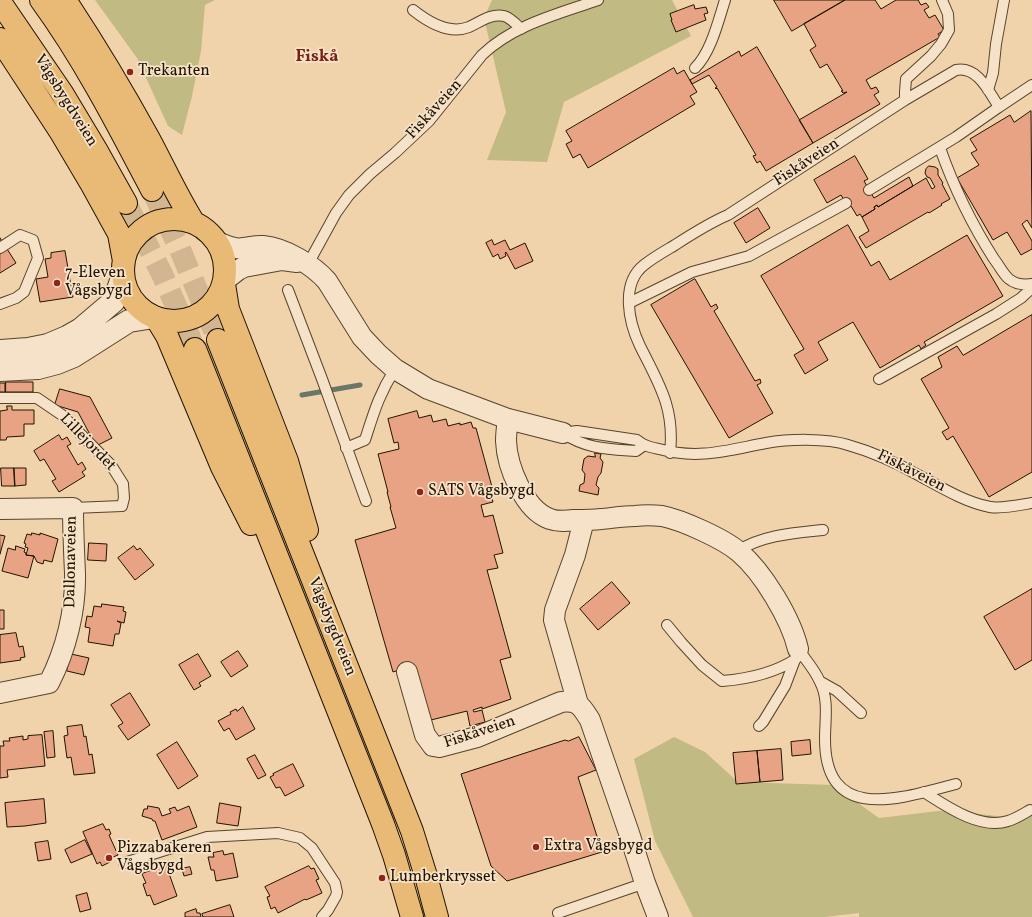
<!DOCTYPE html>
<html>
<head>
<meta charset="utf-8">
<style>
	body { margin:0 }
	canvas { display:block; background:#f0d3aa }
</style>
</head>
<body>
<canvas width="1032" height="917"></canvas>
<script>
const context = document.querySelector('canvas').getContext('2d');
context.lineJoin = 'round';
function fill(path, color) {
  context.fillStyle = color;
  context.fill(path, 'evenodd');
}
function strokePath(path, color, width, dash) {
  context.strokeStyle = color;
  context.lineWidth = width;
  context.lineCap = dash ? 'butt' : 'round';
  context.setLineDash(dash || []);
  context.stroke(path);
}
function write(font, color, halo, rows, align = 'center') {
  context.font = font + ' Vollkorn,serif';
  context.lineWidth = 3.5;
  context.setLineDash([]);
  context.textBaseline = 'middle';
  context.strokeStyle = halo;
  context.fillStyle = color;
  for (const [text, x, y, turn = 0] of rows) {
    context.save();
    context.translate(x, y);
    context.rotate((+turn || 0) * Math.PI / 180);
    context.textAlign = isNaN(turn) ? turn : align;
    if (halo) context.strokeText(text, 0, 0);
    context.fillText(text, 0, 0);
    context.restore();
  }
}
fill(new Path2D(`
	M 95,0 L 215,0 L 205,5 L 201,51 L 192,96 L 182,135 L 168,126 L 137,58 Z
	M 492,0 L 672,0 L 691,36 L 564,102 L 547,162 L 487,160 L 506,112 L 484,18 Z
	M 674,737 L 705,752 L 738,782 L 833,785 L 879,818 L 947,810 L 1013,818 L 1032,812 L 1032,917 L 859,917 L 859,913 L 825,917 L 693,917 L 655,841 L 634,759 Z`), '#c1ba83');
strokePath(new Path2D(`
	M 302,395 L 360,385`), '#6a7668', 5);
const building = new Path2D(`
	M 774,0 L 845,0 L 792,31 Z
	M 845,0 L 875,0 L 881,9 L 896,0 L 918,0 L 921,5 L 926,3 L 929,7 L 924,10 L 929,18 L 935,15 L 944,30 L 938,34 L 940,37 L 866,80 L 871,89 L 876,87 L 879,92 L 874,95 L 880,104 L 813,143 L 799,120 L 847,92 L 843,93 L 841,91 L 843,91 L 827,64 L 820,68 L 810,50 L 816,46 L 804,24 Z
	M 694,5 L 695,9 L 706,7 L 708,13 L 704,14 L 706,20 L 676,32 L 671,20 L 672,20 L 670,14 Z
	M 757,47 L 813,143 L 766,171 L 760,161 L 757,163 L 753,156 L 756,155 L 717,88 L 716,89 L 715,88 L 717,87 L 709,75 L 692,84 L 690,80 L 739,51 L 741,56 Z
	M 674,68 L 677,74 L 684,70 L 692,84 L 697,92 L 690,96 L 695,104 L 588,168 L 580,154 L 573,158 L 566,144 L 572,141 L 566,131 Z
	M 1031,111 L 1032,228 L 1027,220 L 1022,224 L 1032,241 L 1032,249 L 1021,255 L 1007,232 L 993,240 L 957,178 L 979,165 L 971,153 L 977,150 L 970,139 L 1010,115 L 1014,122 Z
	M 855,156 L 868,179 L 864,181 L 874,198 L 909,177 L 913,186 L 878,207 L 877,205 L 874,207 L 875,209 L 862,217 L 860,214 L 857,216 L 851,206 L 848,207 L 841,195 L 827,203 L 814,180 Z
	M 929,166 L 935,167 L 938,169 L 938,175 L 943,183 L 942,184 L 950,199 L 941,204 L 942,205 L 929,213 L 928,212 L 866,248 L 859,237 L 869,231 L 862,217 L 875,209 L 874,207 L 877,205 L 878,207 L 926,178 L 932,189 L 935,187 L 930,178 L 927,177 L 925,173 L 926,169 Z
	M 758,208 L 770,228 L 746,243 L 734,223 Z
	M 848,225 L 871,266 L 879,261 L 890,280 L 967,235 L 1003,296 L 924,342 L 926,345 L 921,349 L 919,345 L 880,368 L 853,322 L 818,342 L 828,360 L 805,374 L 794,355 L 804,349 L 761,276 Z
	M 0,238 L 16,263 L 0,273 Z
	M 492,240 L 494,245 L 505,240 L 510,250 L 525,243 L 533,261 L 515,269 L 506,252 L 505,253 L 506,256 L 500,259 L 498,254 L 493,257 L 486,243 Z
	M 65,251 L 73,297 L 40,302 L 36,279 L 48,277 L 45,259 L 51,258 L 51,253 Z
	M 695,279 L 711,307 L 716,304 L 718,308 L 714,311 L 755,381 L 760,379 L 761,383 L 757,385 L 773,413 L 729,438 L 651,305 Z
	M 1032,315 L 1032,472 L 989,497 L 953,436 L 947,440 L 942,432 L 949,428 L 921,379 L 942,367 L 938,357 L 957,346 L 963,355 Z
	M 6,382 L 33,382 L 33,392 L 6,392 Z
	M 0,383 L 5,383 L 5,392 L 0,392 Z
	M 60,389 L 90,397 L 112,438 L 96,446 L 78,412 L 55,405 Z
	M 7,406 L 12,406 L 12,410 L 34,410 L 34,424 L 24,424 L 24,436 L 7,437 L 6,440 L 0,440 L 0,411 L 7,410 Z
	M 417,411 L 419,418 L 431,415 L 433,422 L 446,419 L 448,426 L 460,423 L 460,425 L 471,422 L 473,428 L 476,428 L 492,487 L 489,488 L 493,502 L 481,505 L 484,517 L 493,515 L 503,553 L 494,555 L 498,568 L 487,570 L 511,657 L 500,660 L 511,699 L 482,709 L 482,707 L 473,710 L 474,712 L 482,710 L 485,722 L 470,726 L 467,711 L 427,721 L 411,666 L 393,672 L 355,540 L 396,528 L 390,507 L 391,507 L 387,492 L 388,492 L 378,454 L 399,449 L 398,442 L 394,443 L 388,419 Z
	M 59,435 L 62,440 L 67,437 L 71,444 L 67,446 L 78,465 L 82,462 L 86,469 L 82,472 L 85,476 L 59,492 L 52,481 L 56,479 L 44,459 L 40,461 L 34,451 Z
	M 595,453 L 601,454 L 600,458 L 603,462 L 601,473 L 598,477 L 596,485 L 599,488 L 598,495 L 579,491 L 580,485 L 584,483 L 585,474 L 582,470 L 584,459 L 588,456 L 595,457 Z
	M 1,468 L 14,468 L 15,486 L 2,486 Z
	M 14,468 L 26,468 L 26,485 L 15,486 Z
	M 32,533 L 40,535 L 40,533 L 58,539 L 52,562 L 44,560 L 43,564 L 37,562 L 34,556 L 26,555 L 28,548 L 25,547 L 26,544 L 24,543 L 27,534 L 31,535 Z
	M 0,535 L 5,536 L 0,554 Z
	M 89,543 L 107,544 L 106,561 L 88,560 Z
	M 16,546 L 25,549 L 24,552 L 26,553 L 26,555 L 34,556 L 28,578 L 2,571 L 8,548 L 15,550 Z
	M 134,546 L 137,550 L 140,548 L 154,565 L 135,580 L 118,558 Z
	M 612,582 L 630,603 L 598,630 L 580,609 Z
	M 1032,589 L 1032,660 L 1015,670 L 984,617 Z
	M 102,604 L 124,607 L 123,611 L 126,612 L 124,623 L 117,621 L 121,623 L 119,634 L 115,634 L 113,646 L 88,642 L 90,628 L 85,627 L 87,616 L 92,617 L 94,606 L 101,607 Z
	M 0,610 L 4,610 L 4,629 L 0,629 Z
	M 16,633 L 19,647 L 23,646 L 25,657 L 20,658 L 21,660 L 0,663 L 0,635 Z
	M 238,651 L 248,666 L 231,677 L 221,662 Z
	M 71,654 L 89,658 L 84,675 L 67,671 Z
	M 198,654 L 211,676 L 199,683 L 201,686 L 194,690 L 179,665 Z
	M 130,693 L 150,725 L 128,740 L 118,726 L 123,723 L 111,705 Z
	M 243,707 L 255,729 L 236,740 L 229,728 L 224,731 L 218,721 L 231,714 L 230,712 L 236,709 L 237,711 Z
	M 82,725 L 84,737 L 86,736 L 89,755 L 92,754 L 95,773 L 74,775 L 71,757 L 67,758 L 64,736 L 68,735 L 67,727 Z
	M 53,731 L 55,757 L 47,758 L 44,732 Z
	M 42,735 L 45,766 L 7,770 L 8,777 L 0,778 L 0,746 L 4,746 L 3,741 L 10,741 L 9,738 L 23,736 L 23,740 L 28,739 L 28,736 Z
	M 579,737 L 596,770 L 578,777 L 602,852 L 507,881 L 491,866 L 461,774 L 565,740 L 568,741 Z
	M 810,740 L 811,754 L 792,756 L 791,742 Z
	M 177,742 L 198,776 L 178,789 L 157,755 Z
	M 781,749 L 783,780 L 760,782 L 757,751 Z
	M 757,751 L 760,782 L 736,784 L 733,753 Z
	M 255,755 L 266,775 L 258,779 L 247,759 Z
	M 293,764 L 304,786 L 285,796 L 280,787 L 276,788 L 270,777 L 274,775 L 273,774 Z
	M 44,799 L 46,823 L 25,826 L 7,827 L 5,803 Z
	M 220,803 L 241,807 L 238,826 L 217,823 Z
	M 148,806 L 159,808 L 162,816 L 171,813 L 169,809 L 175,807 L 177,811 L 189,806 L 197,827 L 162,840 L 155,821 L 153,821 L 152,819 L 142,816 L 144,809 L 147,809 Z
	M 103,824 L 106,830 L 109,829 L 111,834 L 109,835 L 118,855 L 108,859 L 110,862 L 102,866 L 100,862 L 97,864 L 83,832 Z
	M 85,840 L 92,854 L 71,863 L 65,850 Z
	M 48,841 L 51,859 L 38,861 L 35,843 Z
	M 223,851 L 224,855 L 233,853 L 238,877 L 216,881 L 214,870 L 211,870 L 208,857 L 214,857 L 213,853 Z
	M 166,865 L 177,896 L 154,905 L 150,895 L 147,896 L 143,884 L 146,883 L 142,874 Z
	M 309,866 L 311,869 L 314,868 L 319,879 L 316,880 L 322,893 L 306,900 L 305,899 L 278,913 L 275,907 L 271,909 L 267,897 L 270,896 L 265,887 Z
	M 190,867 L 192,874 L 184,876 L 182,869 Z
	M 87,893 L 91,909 L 80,912 L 76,896 Z
	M 230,905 L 234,917 L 203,917 L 202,914 Z
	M 196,909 L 197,913 L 200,913 L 201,917 L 185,917 L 185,913 Z`);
fill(building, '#e8a284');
strokePath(building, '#221401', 1);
strokePath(new Path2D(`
	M 152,190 L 179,247 L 218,340
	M 126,203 L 162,274 L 195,349`), '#d1b691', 22, [22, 11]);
const service = new Path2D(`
	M 413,10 C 428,22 449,35 469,27 C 480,22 491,13 504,16 C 511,18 516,24 521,29
	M 695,68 C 711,52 718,22 725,0
	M 988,90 L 993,73 L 996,44 L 1004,0
	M 905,100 L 956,70 C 978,66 989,92 999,107 L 1032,85
	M 940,148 C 954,188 971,223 994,259 C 999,265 1003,274 1009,279 C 1015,284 1024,285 1032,284
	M 869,190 L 956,137 L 999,107
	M 0,248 L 20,235 L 33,240 L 38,258 L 24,292 L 16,298 L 0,304
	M 308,264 L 336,213 L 349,195 L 370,174 L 395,153 L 429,121 L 482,55 C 513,25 558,14 598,0
	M 288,290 L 322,379 L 366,501
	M 629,303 L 692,272 L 749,256 L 846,203
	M 879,379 L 996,314 L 1021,298 L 1032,288
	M 0,398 L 37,398 L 62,415 L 111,465 L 123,484 L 124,498 L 122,506 L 73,508
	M 563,433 L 577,431 L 637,440 C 644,446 650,447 659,449 C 699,460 728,450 766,443 C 788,439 827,438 848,445 C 873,452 897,463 920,476 C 942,488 965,502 990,507 C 1001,509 1020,505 1032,503
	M 563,433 C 586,449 609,449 636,451 L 643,446
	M 346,448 L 365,440 C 374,412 379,394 395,369
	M 670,453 C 675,408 659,384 640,346 C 629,323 620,284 644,265 C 654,257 665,251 675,245 C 692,234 709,223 728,215 L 905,100 L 905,92 L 906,79 L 931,56 L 941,44 L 949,30 L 948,14 L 942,0
	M 738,551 C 762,535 795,533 823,530
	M 667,625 L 681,642 L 702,665 L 722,681 C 748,679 773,674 796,659
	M 798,649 C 806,660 815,670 820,682 C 829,699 825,720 825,739 C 825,825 902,798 956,784
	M 821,682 L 837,691 L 861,713
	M 759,726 L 763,722 L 785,686 L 796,657
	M 924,792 C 946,806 980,830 1008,821 C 1015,819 1023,814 1030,810
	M 124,863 L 207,837 L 278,833 L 300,838 L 312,848 L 335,883 L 337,892 L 336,896 L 328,910 L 322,917
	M 558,913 L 645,883`);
const minor = new Path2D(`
	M 217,242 C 223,244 229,247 235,248 C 243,250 254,245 263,246 C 285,248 313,265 327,281 L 362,337 L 378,354 L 395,369 L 428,389 L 508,419 L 563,433
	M 224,281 L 238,270 L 244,267 L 282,260 L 297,262
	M 508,419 C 507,426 506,434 506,441 C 507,466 524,510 550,519 C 558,522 566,521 574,520 C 583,520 592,520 601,519 C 612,518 624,516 635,516 C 643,515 653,515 662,516 C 682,520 724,539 739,552 C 763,572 791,619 798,649
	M 0,509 L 73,508 C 73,530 74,551 75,573 C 76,610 66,650 49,683 L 0,693
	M 407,672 L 425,735 L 433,746 L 439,747 L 477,737 L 561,702 C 578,699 582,707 590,720 L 629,833 L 645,883 L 658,917
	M 578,704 L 554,620 L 555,610 L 575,555 L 584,520`);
const tertiary = new Path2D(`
	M 0,351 L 28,349 L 48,345 L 67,337 L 81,329 L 114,301 L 123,275
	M 0,370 L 38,368 L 57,363 L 74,356 L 129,321 L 154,317`);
const primary = new Path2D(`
	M 41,0 C 84,59 118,125 152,190
	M 65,0 C 95,45 123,92 149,139 C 164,167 177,196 194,223
	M 0,2 L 62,93 L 98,153 L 126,203
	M 0,39 L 60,131 L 92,185 L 119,234 L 124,261
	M123 270a51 51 0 1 1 102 0a51 51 0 1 1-102 0Z
	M 224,284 L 228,309 L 287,461 L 307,530
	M 156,318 L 167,336 L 222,467 L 251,524
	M 218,340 L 412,831 L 426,876 L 437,917
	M 195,349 L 383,824 L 394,855 L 412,917`);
strokePath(service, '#56442b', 12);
strokePath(minor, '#56442b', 22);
strokePath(tertiary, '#56442b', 24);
strokePath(primary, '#221401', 24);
strokePath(service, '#f5e2c8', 10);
strokePath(minor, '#f5e2c8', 20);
strokePath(tertiary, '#f5e2c8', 22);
strokePath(primary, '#e8ba75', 22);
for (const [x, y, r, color] of [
	[130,72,4,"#8f2418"],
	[57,283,4,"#8f2418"],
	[420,492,4,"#8f2418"],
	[536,847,4,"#8f2418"],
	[109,858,4,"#8f2418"],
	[382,878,4,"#8f2418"]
]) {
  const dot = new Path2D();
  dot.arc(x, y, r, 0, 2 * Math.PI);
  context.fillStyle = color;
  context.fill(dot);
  strokePath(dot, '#f5e2c8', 1.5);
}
write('16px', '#221401', '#f5e2c8', [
	["Trekanten",138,72],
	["7-Eleven",65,274],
	["Vågsbygd",65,292],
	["SATS Vågsbygd",428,492],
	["Extra Vågsbygd",544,847],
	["Pizzabakeren",117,849],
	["Vågsbygd",117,867],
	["Lumberkrysset",390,878]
], 'left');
write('16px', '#221401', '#f5e2c8', [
	["Vågsbygdveien",65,101,58],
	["Fiskåveien",435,110,-48],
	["Fiskåveien",807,163,-33],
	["Lillejordet",87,443,46],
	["Fiskåveien",911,472,27],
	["Dallonaveien",72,562,-89],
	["Vågsbygdveien",331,627,68],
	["Fiskåveien",480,733,-18]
]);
write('bold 17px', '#7a1f14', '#f5e2c8', [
	["Fiskå",317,58]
]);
</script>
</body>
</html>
